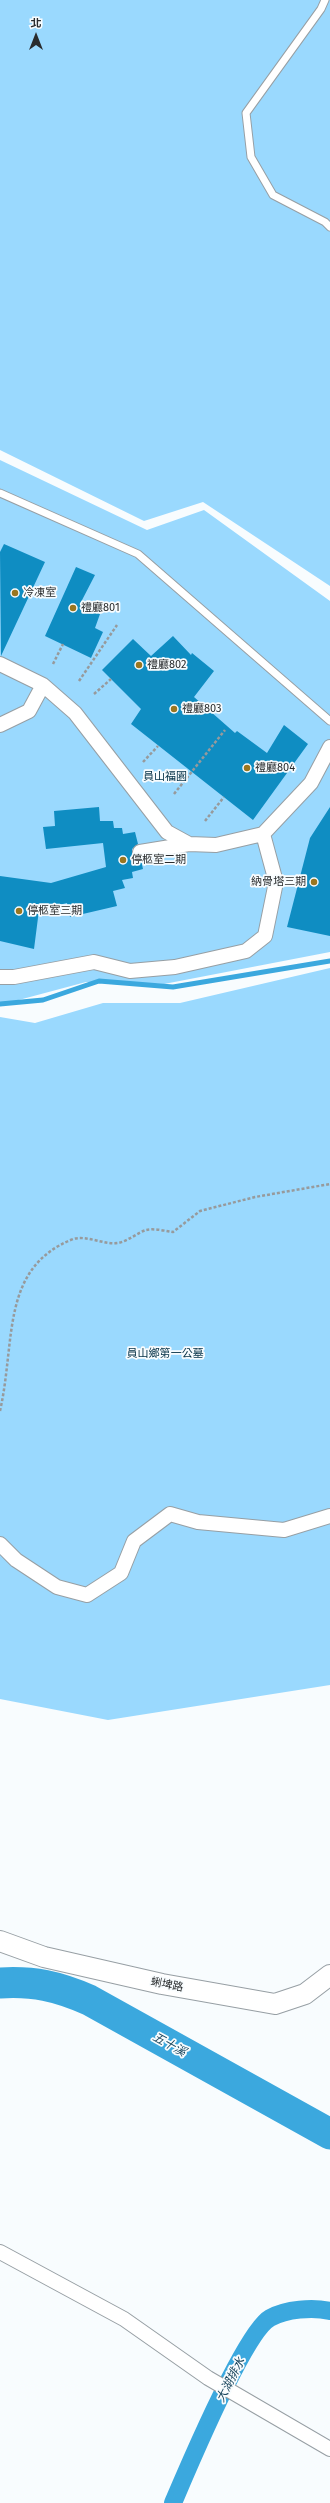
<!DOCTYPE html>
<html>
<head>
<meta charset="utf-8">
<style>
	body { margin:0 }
	#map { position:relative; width:330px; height:2503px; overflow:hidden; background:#f8fcfe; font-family:"Fira Sans","Noto Sans TC",sans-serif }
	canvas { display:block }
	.north { position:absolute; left:16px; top:16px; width:40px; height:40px; -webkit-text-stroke:3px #f8fcfe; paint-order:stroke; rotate:0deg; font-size:11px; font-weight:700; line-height:16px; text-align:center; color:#292c2e }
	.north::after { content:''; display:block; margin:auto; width:14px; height:18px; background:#292c2e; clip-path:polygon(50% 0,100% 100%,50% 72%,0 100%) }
</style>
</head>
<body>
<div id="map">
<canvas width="330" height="2503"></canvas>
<div class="north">北</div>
</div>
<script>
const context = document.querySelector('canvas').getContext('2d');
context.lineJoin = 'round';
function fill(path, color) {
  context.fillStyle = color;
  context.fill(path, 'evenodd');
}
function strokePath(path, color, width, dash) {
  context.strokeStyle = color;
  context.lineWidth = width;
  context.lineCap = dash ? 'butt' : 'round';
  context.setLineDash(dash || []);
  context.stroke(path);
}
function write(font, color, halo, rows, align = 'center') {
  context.font = font + ' "Fira Sans","Noto Sans TC",sans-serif';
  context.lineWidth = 3.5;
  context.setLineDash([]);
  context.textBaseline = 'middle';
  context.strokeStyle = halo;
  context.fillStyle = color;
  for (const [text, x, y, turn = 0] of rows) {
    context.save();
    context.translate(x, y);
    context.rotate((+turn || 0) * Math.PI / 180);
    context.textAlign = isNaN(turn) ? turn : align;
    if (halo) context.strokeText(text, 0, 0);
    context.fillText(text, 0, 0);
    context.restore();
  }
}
fill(new Path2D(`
	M 0,0 L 330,0 L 330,586 L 203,502 L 144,521 L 0,450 Z
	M 0,460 L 147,530 L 204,510 L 330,601 L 330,952 L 164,984 L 86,982 L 0,1005 Z
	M 330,968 L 330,1685 L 108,1720 L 0,1699 L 0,1017 L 35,1023 L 103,1003 L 180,1003 Z`), '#9ad9fe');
strokePath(new Path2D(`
	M 0,1004 L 43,1000 L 99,981 L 173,987 L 330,961`), '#3ba8de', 5);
strokePath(new Path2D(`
	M 173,2503 C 187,2470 245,2332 270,2318 C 286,2309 313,2307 330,2311`), '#3ba8de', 18);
strokePath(new Path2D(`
	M 0,1983 C 34,1981 57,1986 89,2000 L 330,2134`), '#3ba8de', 31);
fill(new Path2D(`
	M 4,544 L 45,562 L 1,656 L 0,552 Z
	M 76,567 L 95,575 L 80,604 L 100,614 L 95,628 L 103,632 L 91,658 L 45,636 Z
	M 173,636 L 191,655 L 192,653 L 214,671 L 194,697 L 235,733 L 237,731 L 267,753 L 284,725 L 308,744 L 253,820 L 131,724 L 141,709 L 102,670 L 133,639 L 151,656 Z
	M 99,807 L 100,821 L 113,821 L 114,828 L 122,828 L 123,834 L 135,832 L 138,844 L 132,849 L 132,854 L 137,860 L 141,860 L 143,869 L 132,872 L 133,878 L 122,880 L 125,888 L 113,891 L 117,906 L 70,917 L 67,903 L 39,910 L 34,949 L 0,941 L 0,876 L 51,883 L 106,867 L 103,843 L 46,849 L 43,827 L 55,826 L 54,811 Z
	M 330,807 L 330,936 L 287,927 L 310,838 Z`), '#0f8dc2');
const lane = new Path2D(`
	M 325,0 L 321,9 L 246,113 L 251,157 L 273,195 L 325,222 L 330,227
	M 0,493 L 138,554 L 330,721`);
const street = new Path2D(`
	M 0,664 L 43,685 L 75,713 L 167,832 L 189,844 L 216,845 L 263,834 L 311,783 L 330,747
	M 0,725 L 29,711 L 43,685
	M 140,852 L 189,844
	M 0,977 L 14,977 L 94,962 L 130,971 L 175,967 L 246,951 L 265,936 L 276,882 L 263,834
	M 0,1544 L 16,1560 L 57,1587 L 87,1595 L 121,1573 L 134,1541 L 170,1514 L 198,1522 L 284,1530 L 330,1516
	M 0,2252 L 124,2319 L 208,2378 L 330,2449`);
const secondary = new Path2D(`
	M 0,1941 L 44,1957 L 162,1984 L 275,2004 L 305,1994 L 330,1975`);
strokePath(lane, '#979fa4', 9);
strokePath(street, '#979fa4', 16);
strokePath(secondary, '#979fa4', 22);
strokePath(new Path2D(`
	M 53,664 L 63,644
	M 79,681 L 117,625
	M 94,694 L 111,679
	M 143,762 L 158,746
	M 174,794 L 225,730
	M 205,821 L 224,797
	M 0,1411 C 16,1340 0,1268 73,1239 C 87,1235 104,1245 118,1243 C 128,1241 137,1233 146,1230 C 154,1228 165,1231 173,1232 L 200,1211 L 255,1197 L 330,1184`), '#979a9c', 2.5, [3, 2]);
strokePath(lane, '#fff', 7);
strokePath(street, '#fff', 14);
strokePath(secondary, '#fff', 20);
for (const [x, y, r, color] of [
	[15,593,4,"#997620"],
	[73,608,4,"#997620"],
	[139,665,4,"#997620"],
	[174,709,4,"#997620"],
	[247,768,4,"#997620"],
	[123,860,4,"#997620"],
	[314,882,4,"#997620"],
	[19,911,4,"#997620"]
]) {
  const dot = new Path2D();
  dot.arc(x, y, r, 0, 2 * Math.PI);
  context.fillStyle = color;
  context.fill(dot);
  strokePath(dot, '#f8fcfe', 1.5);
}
write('11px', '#292c2e', '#f8fcfe', [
	["冷凍室",23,593],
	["禮廳801",81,608],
	["禮廳802",147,665],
	["禮廳803",182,709],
	["禮廳804",255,768],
	["停柩室二期",131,860],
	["納骨塔三期",306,882,"right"],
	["停柩室三期",27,911]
], 'left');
write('11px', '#002e44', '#f8fcfe', [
	["員山福園",165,777],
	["員山鄉第一公墓",165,1354]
]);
write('11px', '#292c2e', '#f8fcfe', [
	["蜊埤路",167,1985,11]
]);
write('italic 12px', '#1c485f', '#f8fcfe', [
	["五十溪",169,2045,29],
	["大湖排水",231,2380,-63]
]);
</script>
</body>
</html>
